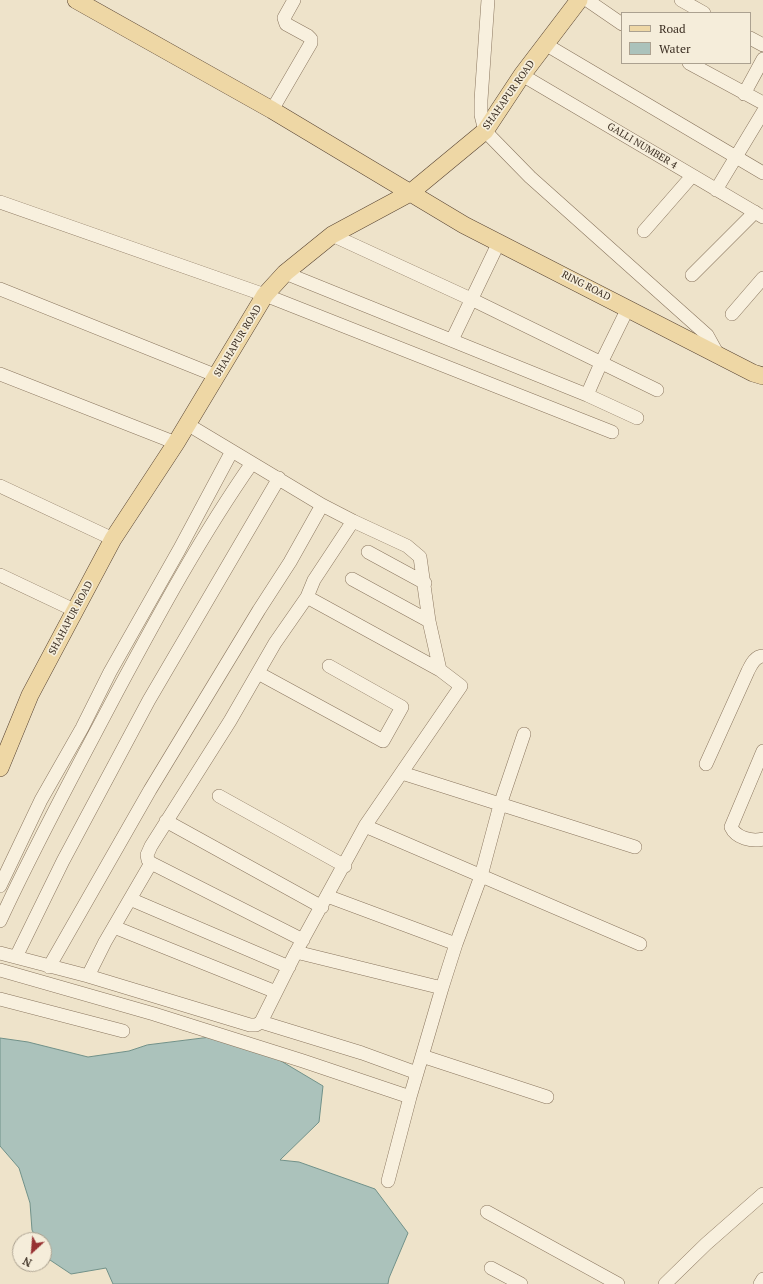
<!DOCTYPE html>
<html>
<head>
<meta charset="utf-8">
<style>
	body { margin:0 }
	#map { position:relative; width:763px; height:1284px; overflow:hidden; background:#eee3ca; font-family:"PT Serif",serif }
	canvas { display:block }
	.legend { position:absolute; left:621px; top:12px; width:130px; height:52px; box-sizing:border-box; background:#f5edda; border:1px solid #aba190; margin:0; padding:5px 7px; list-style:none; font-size:12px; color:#3b2e22 }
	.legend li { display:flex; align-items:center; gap:8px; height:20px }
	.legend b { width:20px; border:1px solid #aba190 }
	.north { position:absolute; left:12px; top:1232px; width:40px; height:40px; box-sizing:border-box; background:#f5edda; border:1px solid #aba190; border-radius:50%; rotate:206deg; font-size:11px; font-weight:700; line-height:16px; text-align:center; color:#3b2e22 }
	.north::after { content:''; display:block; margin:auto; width:14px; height:18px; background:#973132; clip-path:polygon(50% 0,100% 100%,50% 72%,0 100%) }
</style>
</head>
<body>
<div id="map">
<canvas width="763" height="1284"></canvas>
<ul class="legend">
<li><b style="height:5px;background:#eed7a5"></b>Road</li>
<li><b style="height:11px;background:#abc2bb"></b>Water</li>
</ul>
<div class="north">N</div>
</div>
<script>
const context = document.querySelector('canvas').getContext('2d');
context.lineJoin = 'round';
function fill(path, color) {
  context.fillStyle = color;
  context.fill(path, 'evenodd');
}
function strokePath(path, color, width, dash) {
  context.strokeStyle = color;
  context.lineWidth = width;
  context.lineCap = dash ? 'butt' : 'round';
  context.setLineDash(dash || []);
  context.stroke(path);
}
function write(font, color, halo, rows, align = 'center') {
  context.font = font + ' "PT Serif",serif';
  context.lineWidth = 3.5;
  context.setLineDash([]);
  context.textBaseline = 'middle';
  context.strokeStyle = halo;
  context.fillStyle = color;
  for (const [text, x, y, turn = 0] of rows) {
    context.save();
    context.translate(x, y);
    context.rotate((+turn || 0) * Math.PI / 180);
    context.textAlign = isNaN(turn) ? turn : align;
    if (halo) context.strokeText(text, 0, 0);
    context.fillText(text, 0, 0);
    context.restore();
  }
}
const water = new Path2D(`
	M 220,1036 L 271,1055 L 323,1086 L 319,1122 L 280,1160 L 299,1162 L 375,1189 L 408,1233 L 389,1278 L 388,1284 L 113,1284 L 106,1268 L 71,1274 L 44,1256 L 44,1240 L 37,1240 L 32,1230 L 30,1203 L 19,1168 L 0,1146 L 0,1038 L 28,1042 L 88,1057 L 129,1051 L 147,1045 Z`);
fill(water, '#abc2bb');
strokePath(water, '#719189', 1);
const minor = new Path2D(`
	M 488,0 L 481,100 L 481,115 L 485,131 L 530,177 L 707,335 L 717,353
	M 587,0 L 622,24
	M 681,0 L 704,13
	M 750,38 L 763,45
	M 545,44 L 763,173
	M 689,63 L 763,103
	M 522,75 L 763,217
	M 744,94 L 763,59
	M 272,110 L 311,43 L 311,39 L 308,36 L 286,24 L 284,18 L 294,0
	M 716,190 L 763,112
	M 0,202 L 265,295 L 612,432
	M 644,231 L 692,176
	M 332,235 L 471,299 L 657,390
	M 285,273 L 587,395 L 637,418
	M 692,275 L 755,212
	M 0,289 L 217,376
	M 732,314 L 763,278
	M 452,340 L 499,242
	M 0,374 L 176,443
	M 587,395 L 601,363 L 628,308
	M 0,486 L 113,539
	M 368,552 L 425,583
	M 0,575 L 74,610
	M 352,579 L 429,621
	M 307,597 L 440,670
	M 258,673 L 383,741 L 402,707 L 329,666
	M 763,751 L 731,827 C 736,838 752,842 763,839
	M 706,764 L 748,671 C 751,665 755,656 763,656
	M 402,773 L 635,847
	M 219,796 L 345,866
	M 166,821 L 322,907
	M 365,826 L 640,944
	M 0,886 L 41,800 L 82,728 L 110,672 L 179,550 L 232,451
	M 327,896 L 456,944
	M 130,899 L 289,967
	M 0,921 C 36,843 77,768 117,692 C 159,614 201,536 252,463
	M 114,927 L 276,992
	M 303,940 L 151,863 L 148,860 L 147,855 L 151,846 L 230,721 L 275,643 L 307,597 L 314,580 L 353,521
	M 296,952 L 442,988
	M 0,953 L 88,976 L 250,1025 L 256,1025 L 261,1022 L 296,952 L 365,826 L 461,686 L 440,670 L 429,621 L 420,557 L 407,546 L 353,521 L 322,505 L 187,424
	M 16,957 L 63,861 L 149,700 L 279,478
	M 49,967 L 150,790 L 259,610 L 290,562 L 322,505
	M 0,970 L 154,1014 L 303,1061 L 410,1097
	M 88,976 L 105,942 L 151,863
	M 0,999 L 123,1031
	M 261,1022 L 362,1053 L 417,1073
	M 422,1056 L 547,1097
	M 388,1181 L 410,1097 L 442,988 L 456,944 L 481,876 L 500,805 L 524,734
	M 487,1212 L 618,1284
	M 491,1268 L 521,1284
	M 665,1284 L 706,1244 L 763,1194
	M 760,1284 L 763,1279`);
const major = new Path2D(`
	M 76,0 L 272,110 L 464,225 L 753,373 L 763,376
	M 0,768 L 30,695 L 113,539 L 176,443 L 265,295 L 285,273 L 332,235 L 410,193 L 485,131 L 522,75 L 579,0`);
strokePath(minor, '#8a765f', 14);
strokePath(major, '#584433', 18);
strokePath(minor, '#f8f0de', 13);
strokePath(major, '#eed7a5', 17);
write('10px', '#3b2e22', '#f5edda', [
	["SHAHAPUR ROAD",509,95,-55],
	["GALLI NUMBER 4",642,146,31],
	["RING ROAD",586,286,27],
	["SHAHAPUR ROAD",238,341,-59],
	["SHAHAPUR ROAD",71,618,-62]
]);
</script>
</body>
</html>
